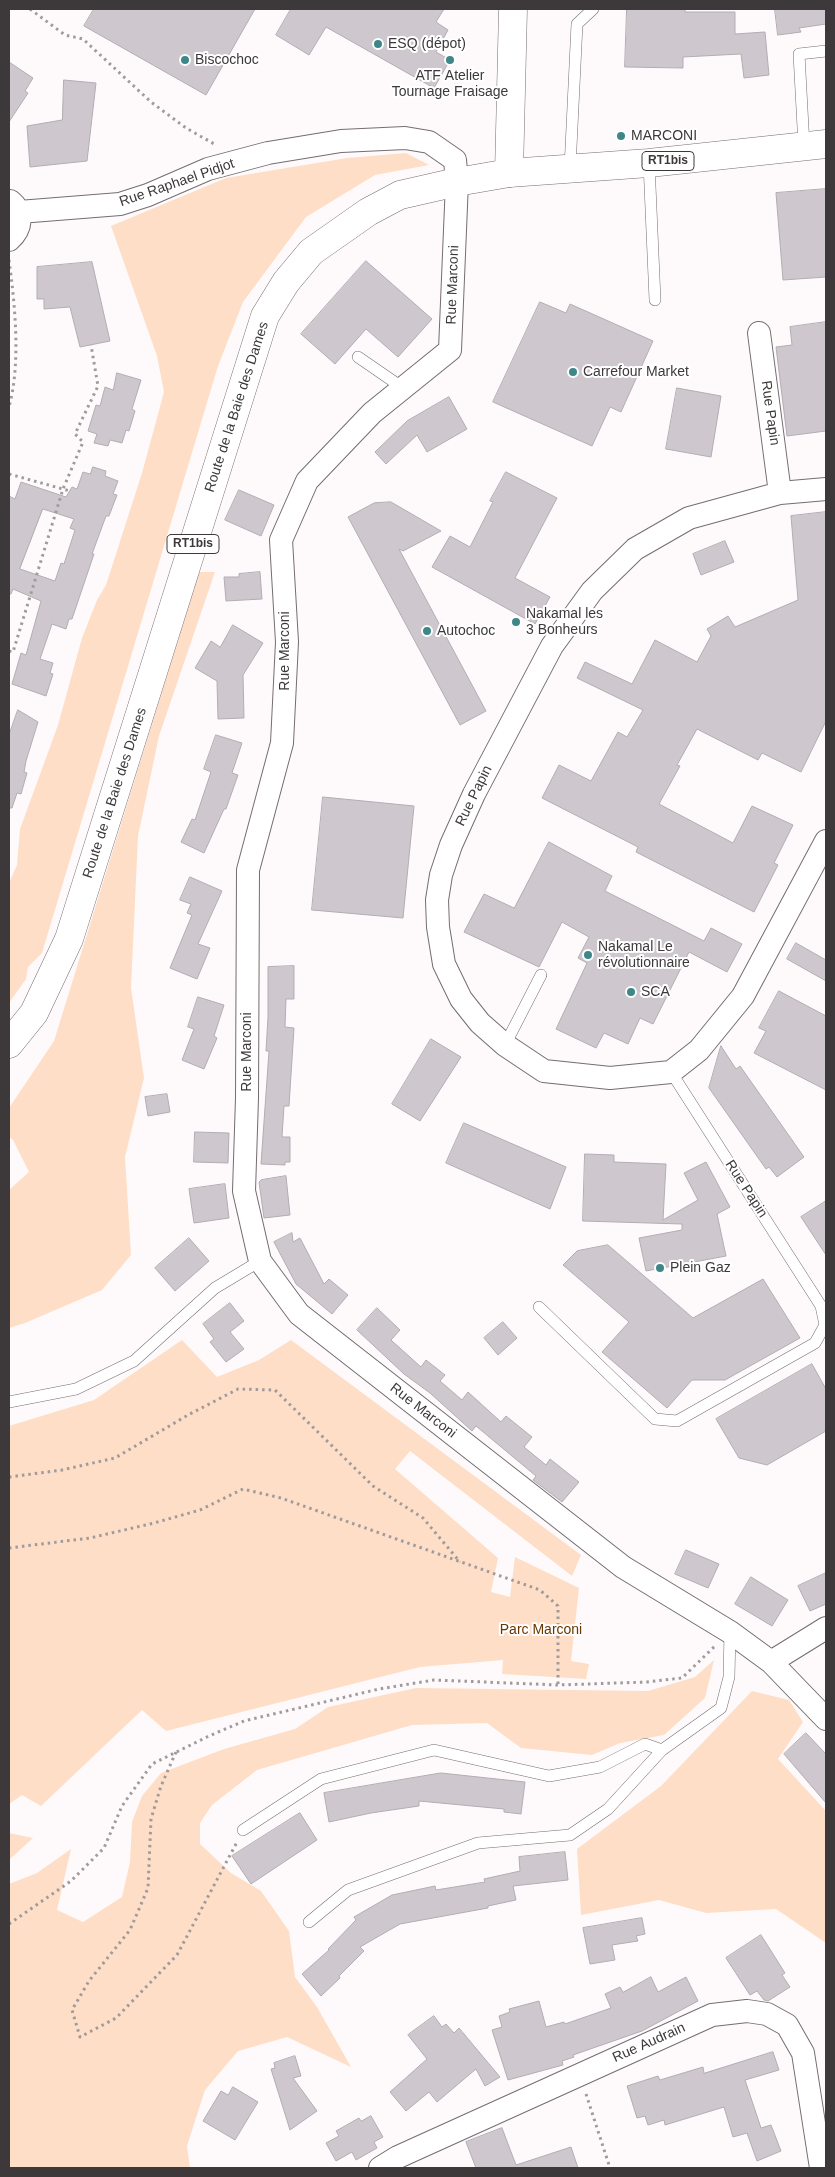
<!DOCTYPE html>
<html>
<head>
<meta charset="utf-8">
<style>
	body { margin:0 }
	#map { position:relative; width:835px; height:2177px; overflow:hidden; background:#fefafb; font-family:Arial,sans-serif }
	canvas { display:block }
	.frame { position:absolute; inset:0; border:10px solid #3d393a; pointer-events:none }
</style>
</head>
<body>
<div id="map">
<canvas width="835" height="2177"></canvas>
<div class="frame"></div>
</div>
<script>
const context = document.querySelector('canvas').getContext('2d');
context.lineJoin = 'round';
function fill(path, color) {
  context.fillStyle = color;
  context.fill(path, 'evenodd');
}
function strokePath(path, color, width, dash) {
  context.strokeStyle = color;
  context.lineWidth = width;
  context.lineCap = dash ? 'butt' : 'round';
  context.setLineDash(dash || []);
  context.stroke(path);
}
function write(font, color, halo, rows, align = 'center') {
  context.font = font + ' Arial,sans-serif';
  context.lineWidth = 4;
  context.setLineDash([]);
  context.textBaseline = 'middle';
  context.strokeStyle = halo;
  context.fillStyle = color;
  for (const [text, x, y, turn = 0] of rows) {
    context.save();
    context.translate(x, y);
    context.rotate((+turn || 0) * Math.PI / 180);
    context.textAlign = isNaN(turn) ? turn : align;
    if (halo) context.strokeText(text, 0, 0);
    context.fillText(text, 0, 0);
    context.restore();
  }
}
fill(new Path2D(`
	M 406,153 L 429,165 L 375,175 L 306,217 L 243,302 L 218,366 L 42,953 L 28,967 L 26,979 L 9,1003 L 9,883 L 17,865 L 20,829 L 58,725 L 82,638 L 97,600 L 106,585 L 142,473 L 164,392 L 157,356 L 111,226 L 226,178 L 347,158 Z
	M 199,572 L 215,572 L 159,736 L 138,836 L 131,988 L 144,1078 L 125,1157 L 131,1255 L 102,1290 L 25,1323 L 9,1328 L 9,1190 L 29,1172 L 13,1140 L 9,1137 L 9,1108 L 54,1041 Z
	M 182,1340 L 217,1377 L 259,1360 L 291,1340 L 581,1555 L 572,1576 L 410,1451 L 395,1469 L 498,1558 L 491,1592 L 510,1597 L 515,1557 L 579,1588 L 571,1661 L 589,1664 L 586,1679 L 502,1674 L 503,1660 L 420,1667 L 166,1731 L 142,1710 L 41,1806 L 22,1795 L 9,1804 L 9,1426 L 94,1400 Z
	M 714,1660 L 705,1698 L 664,1735 L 620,1743 L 592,1755 L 521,1748 L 487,1723 L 412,1725 L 257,1770 L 212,1805 L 200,1823 L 200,1844 L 231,1873 L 261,1891 L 289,1931 L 295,1977 L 317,2007 L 351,2067 L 287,2037 L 238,2051 L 205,2090 L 187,2146 L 190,2168 L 9,2168 L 9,1884 L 37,1873 L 71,1849 L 57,1910 L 83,1922 L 122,1897 L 130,1862 L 132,1822 L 142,1796 L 161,1773 L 224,1749 L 295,1729 L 328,1707 L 416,1688 L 648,1691 L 695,1677 Z
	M 752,1691 L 789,1700 L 803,1722 L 778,1759 L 826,1811 L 826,1943 L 776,1909 L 706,1913 L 659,1900 L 581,1915 L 577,1849 L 661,1786 Z
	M 9,1833 L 33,1838 L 9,1860 Z`), '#fedec7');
const building = new Path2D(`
	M 94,9 L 255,9 L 206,95 L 84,26 Z
	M 291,9 L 444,9 L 436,22 L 448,30 L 436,52 L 450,60 L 434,88 L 326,27 L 309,55 L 276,35 Z
	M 627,9 L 685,9 L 685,12 L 735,12 L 735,34 L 765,32 L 769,75 L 744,78 L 741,54 L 683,57 L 683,68 L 625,67 Z
	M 775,9 L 826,9 L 826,24 L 799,28 L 801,32 L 778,35 Z
	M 9,62 L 33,78 L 25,91 L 28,93 L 9,122 Z
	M 64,80 L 96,83 L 87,161 L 30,167 L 27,126 L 62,120 Z
	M 826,189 L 826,277 L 783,280 L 776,193 Z
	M 366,261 L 432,319 L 398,357 L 366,329 L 335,364 L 301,334 Z
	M 92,262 L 110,341 L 80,347 L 70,307 L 44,309 L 44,299 L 37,299 L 37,267 Z
	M 540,302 L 566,313 L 570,304 L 653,341 L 621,412 L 610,407 L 592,446 L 493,402 Z
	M 826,322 L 826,431 L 787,436 L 776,347 L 792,345 L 790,327 Z
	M 117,373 L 141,380 L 132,409 L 135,411 L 129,431 L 126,430 L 122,443 L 110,440 L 108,446 L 94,443 L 97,434 L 88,431 L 96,405 L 100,406 L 105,387 L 113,390 Z
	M 677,388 L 721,396 L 711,457 L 666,449 Z
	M 449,397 L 467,429 L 427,452 L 417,435 L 386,464 L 375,452 L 407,421 Z
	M 93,467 L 106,471 L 105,476 L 118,481 L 113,494 L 117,495 L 109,516 L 106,516 L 92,554 L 94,554 L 72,619 L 69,619 L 66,629 L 52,624 L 40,659 L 53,663 L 50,673 L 53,674 L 46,696 L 12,684 L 21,653 L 26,655 L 41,601 L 13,589 L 11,594 L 9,594 L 9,496 L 15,499 L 21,482 L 66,497 L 72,487 L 77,489 L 83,472 L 90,474 ZM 43,509 L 74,519 L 70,528 L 75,530 L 64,564 L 61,563 L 55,581 L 20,569 Z
	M 506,472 L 557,498 L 515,578 L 550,597 L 535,624 L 432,567 L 450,536 L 470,547 L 493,502 L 490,501 Z
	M 239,490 L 274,505 L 261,536 L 225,520 Z
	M 391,502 L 441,531 L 403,551 L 399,549 L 486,711 L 460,725 L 348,517 L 374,503 Z
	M 826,512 L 826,721 L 801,772 L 762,753 L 758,760 L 697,729 L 677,765 L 680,766 L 659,804 L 733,843 L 752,806 L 793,825 L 774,863 L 778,865 L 754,912 L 636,852 L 638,847 L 542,798 L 559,765 L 591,781 L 618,732 L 627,737 L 643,710 L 577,678 L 585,662 L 632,684 L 655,640 L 697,662 L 711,636 L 707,629 L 728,616 L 735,627 L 798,600 L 791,516 Z
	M 725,541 L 734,562 L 701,575 L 693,554 Z
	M 260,572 L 262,599 L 226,601 L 224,577 L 239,577 L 239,574 Z
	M 233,625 L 263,643 L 243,675 L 244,718 L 218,719 L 217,681 L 195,668 L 211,641 L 220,647 Z
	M 18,710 L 38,722 L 26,761 L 24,772 L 27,773 L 21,794 L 17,793 L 12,808 L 9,808 L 9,735 Z
	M 216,735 L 242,743 L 232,773 L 238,775 L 226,809 L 224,809 L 204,853 L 181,842 L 192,819 L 195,820 L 211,772 L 204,769 Z
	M 323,797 L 414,806 L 403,918 L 312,910 Z
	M 549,842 L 612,876 L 605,891 L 704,941 L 711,928 L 742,944 L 727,972 L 689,952 L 653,1024 L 640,1018 L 628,1044 L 604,1033 L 596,1048 L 556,1029 L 587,963 L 578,958 L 589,937 L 562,922 L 539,967 L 464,932 L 484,894 L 514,908 Z
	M 190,877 L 222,891 L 198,944 L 210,948 L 197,979 L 170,968 L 192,915 L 187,913 L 191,904 L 180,900 Z
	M 796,943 L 826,960 L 826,981 L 787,959 Z
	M 294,966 L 294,999 L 286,999 L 285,1027 L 294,1028 L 289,1106 L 284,1106 L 282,1137 L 290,1137 L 290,1162 L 285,1162 L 285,1165 L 261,1164 L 269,1051 L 266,1051 L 268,1017 L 268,967 Z
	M 779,991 L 826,1016 L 826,1090 L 754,1053 L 766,1031 L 759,1028 Z
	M 198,997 L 224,1005 L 214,1036 L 217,1038 L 204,1069 L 182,1060 L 194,1029 L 188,1027 Z
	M 431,1039 L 461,1057 L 420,1121 L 392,1104 Z
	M 721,1046 L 736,1069 L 740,1066 L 804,1157 L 777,1177 L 769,1167 L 766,1169 L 709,1088 Z
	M 167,1094 L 170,1112 L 148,1116 L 145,1097 Z
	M 464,1123 L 566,1167 L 550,1209 L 446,1163 Z
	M 195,1132 L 229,1133 L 228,1163 L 194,1162 Z
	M 585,1154 L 614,1155 L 614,1162 L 666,1164 L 663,1220 L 698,1200 L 684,1173 L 706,1162 L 730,1207 L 717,1214 L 726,1256 L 646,1271 L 639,1238 L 682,1230 L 682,1224 L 583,1221 Z
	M 286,1176 L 290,1215 L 264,1218 L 259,1182 L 261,1180 Z
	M 225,1184 L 229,1218 L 194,1223 L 189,1189 Z
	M 826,1201 L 826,1255 L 801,1217 Z
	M 292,1233 L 293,1242 L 300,1238 L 324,1284 L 329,1279 L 348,1295 L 332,1314 L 296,1284 L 274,1242 Z
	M 189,1238 L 209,1261 L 175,1291 L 155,1268 Z
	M 608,1245 L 693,1318 L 763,1279 L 800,1338 L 725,1380 L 692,1380 L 667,1408 L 602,1352 L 629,1322 L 563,1265 L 577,1251 Z
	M 230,1303 L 244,1321 L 230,1332 L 244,1349 L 226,1362 L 210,1342 L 214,1339 L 203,1324 Z
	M 377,1308 L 400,1330 L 391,1340 L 421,1367 L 426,1360 L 445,1375 L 440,1381 L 462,1400 L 468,1392 L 501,1422 L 506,1416 L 532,1437 L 524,1447 L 546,1465 L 550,1459 L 579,1482 L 562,1502 L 533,1480 L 536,1476 L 476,1426 L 472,1431 L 430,1393 L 404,1374 L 357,1330 Z
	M 503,1322 L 517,1338 L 498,1355 L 484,1338 Z
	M 812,1364 L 826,1389 L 826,1431 L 767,1465 L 739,1458 L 716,1419 Z
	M 686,1550 L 719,1564 L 708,1588 L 675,1574 Z
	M 826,1573 L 826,1604 L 810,1611 L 798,1586 Z
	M 751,1577 L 788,1600 L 772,1626 L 735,1604 Z
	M 806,1733 L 826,1754 L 826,1803 L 784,1754 Z
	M 441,1773 L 525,1782 L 521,1814 L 504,1812 L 504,1809 L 419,1801 L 419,1806 L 371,1813 L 329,1822 L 324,1793 Z
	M 300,1813 L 317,1840 L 251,1884 L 232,1856 Z
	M 565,1852 L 568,1880 L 513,1886 L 516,1900 L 488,1906 L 488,1908 L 400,1924 L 360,1947 L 364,1951 L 339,1976 L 340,1978 L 321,1996 L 302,1974 L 329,1950 L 328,1949 L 356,1920 L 354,1917 L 392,1895 L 435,1886 L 436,1890 L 485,1882 L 484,1879 L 520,1871 L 519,1857 Z
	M 642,1918 L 645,1934 L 636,1936 L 638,1941 L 612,1945 L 615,1960 L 590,1964 L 583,1928 Z
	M 761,1935 L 785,1973 L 782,1975 L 790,1987 L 768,2001 L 764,2000 L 757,1991 L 750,1995 L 726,1958 Z
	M 651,1977 L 658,1992 L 686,1977 L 698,2001 L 642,2031 L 573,2055 L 574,2057 L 562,2061 L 563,2065 L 508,2080 L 492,2030 L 502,2027 L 499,2016 L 510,2012 L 509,2009 L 539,2001 L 546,2027 L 564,2022 L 565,2024 L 611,2008 L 605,1994 L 620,1987 L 623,1992 Z
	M 434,2016 L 442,2027 L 446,2024 L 454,2033 L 459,2028 L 500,2077 L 485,2086 L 476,2069 L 437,2102 L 429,2092 L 406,2111 L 390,2092 L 427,2059 L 408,2035 Z
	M 773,2052 L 779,2070 L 745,2080 L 761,2128 L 771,2125 L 781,2151 L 757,2161 L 747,2133 L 733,2137 L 724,2107 L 665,2125 L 664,2120 L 648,2125 L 645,2116 L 637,2118 L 627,2086 L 658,2076 L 660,2080 L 703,2067 L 704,2073 Z
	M 295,2056 L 301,2076 L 293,2078 L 317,2111 L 290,2130 L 271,2069 L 275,2068 L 274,2063 Z
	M 233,2087 L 258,2102 L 235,2140 L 203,2121 L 221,2091 L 228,2095 Z
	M 371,2116 L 383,2137 L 374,2142 L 377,2148 L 356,2160 L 352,2152 L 336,2161 L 326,2143 L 339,2136 L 336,2131 L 359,2118 L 361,2121 Z
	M 502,2128 L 516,2165 L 571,2147 L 578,2168 L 476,2168 L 466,2142 Z`);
fill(building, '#cec8ce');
strokePath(building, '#b3adb3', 1);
const service = new Path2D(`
	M 804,146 L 799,54 L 826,51
	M 649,163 L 655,300
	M 570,168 L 577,24 L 593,9
	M 358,357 L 403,388
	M 505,1045 L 541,975
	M 539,1307 L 655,1419 L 677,1421 L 815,1343 L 825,1325 L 821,1306 L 671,1072
	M 9,1402 L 76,1389 L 134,1361 L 215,1288 L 260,1261
	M 243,1830 L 321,1779 L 434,1750 L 549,1776 L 600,1767 L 645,1744 L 662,1750
	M 309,1922 L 348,1890 L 478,1843 L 570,1835 L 608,1809 L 662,1750 L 721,1708 L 729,1677 L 730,1632`);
const minor = new Path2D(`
	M 19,212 L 120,204 L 148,195 L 208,169 L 268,153 L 341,141 L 405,138 L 429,142 L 455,160 L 457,182 L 450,350 L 372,413 L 307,481 L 281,540 L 287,642 L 282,743 L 248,870 L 247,1098 L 244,1191 L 260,1261 L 299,1314 L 623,1567 L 730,1632 L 771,1662 L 826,1719
	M 9,240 C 22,229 24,212 10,201
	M 759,333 L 780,493
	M 826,489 L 780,493 L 689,518 L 635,549 L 592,591 L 552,646 L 474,794 L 451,845 L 441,875 L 437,900 L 438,927 L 444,964 L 461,999 L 480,1023 L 505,1045 L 544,1071 L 610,1078 L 671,1072 L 699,1050 L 743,996 L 826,841
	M 771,1662 L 826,1628
	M 380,2168 L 398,2157 L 712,2015 L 747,2011 L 767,2014 L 787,2025 L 803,2053 L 821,2168`);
const tertiary = new Path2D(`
	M 509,173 L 513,9`);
const primary = new Path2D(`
	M 9,1044 L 34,1013 L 69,939 L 265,316 L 286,282 L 311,252 L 368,212 L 400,195 L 457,182 L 509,173 L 649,163 L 826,144`);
strokePath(service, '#756d70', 12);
strokePath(minor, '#756d70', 24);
strokePath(tertiary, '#756d70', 29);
strokePath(primary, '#756d70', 29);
strokePath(new Path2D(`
	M 30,9 L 65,35 L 83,39 L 151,102 L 186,128 L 216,145
	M 9,260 C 15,305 21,363 9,407
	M 9,474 L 70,491
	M 9,651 L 13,652 L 63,489 L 83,442 L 75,434 L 98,386 L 91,345
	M 9,1477 L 62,1470 L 115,1458 L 188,1415 L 238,1389 L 275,1390 L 373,1486 L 423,1518 L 460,1562
	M 9,1548 L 90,1538 L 154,1523 L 200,1510 L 243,1489 L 281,1498 L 540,1590 L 558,1606 L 558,1685
	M 176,1752 L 161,1786 L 151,1819 L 148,1888 L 130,1930 L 89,1981 L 72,2010 L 80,2037 L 116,2018 L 177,1955 L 237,1842
	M 9,1924 L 71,1881 L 104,1848 L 122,1806 L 152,1764 L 209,1736 L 244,1721 L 379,1689 L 434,1680 L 558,1685 L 647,1682 L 682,1678 L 715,1646
	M 586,2094 L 610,2168`), '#9f9b9c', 3, [2.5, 4]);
strokePath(service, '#fff', 11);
strokePath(minor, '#fff', 22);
strokePath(tertiary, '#fff', 28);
strokePath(primary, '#fff', 28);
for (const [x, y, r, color] of [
	[378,44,5,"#3e8789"],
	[185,60,5,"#3e8789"],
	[450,60,5,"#3e8789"],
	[621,136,5,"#3e8789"],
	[573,372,5,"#3e8789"],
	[516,622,5,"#3e8789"],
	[427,631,5,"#3e8789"],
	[588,955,5,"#3e8789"],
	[631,992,5,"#3e8789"],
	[660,1268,5,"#3e8789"]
]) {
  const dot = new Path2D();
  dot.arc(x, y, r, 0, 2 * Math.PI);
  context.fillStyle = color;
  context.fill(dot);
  strokePath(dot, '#fff', 2);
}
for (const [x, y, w] of [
	[668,161,52],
	[193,544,52]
]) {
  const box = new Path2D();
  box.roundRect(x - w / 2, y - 9.5, w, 19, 4);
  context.fillStyle = '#fff';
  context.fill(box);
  strokePath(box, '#3d393a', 1);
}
write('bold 12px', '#3d393a', null, [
	["RT1bis",668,161],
	["RT1bis",193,544]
]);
write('14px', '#3d393a', '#fff', [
	["ESQ (dépot)",388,44],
	["Biscochoc",195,60],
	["ATF Atelier",450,76,"center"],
	["Tournage Fraisage",450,92,"center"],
	["MARCONI",631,136],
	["Carrefour Market",583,372],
	["Nakamal les",526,614],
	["3 Bonheurs",526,630],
	["Autochoc",437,631],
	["Nakamal Le",598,947],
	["révolutionnaire",598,963],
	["SCA",641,992],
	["Plein Gaz",670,1268]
], 'left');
write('14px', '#3d393a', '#fff', [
	["Rue Raphael Pidjot",177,183,-19],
	["Rue Marconi",453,285,-88],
	["Route de la Baie des Dames",237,407,-72],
	["Rue Papin",770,413,82],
	["Rue Marconi",285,651,-90],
	["Route de la Baie des Dames",115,793,-72],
	["Rue Papin",474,796,-64],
	["Rue Marconi",247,1052,-90],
	["Rue Papin",746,1189,57],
	["Rue Marconi",423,1411,38],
	["Rue Audrain",649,2043,-24]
]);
write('14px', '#683601', '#fff', [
	["Parc Marconi",541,1630]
]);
</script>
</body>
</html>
